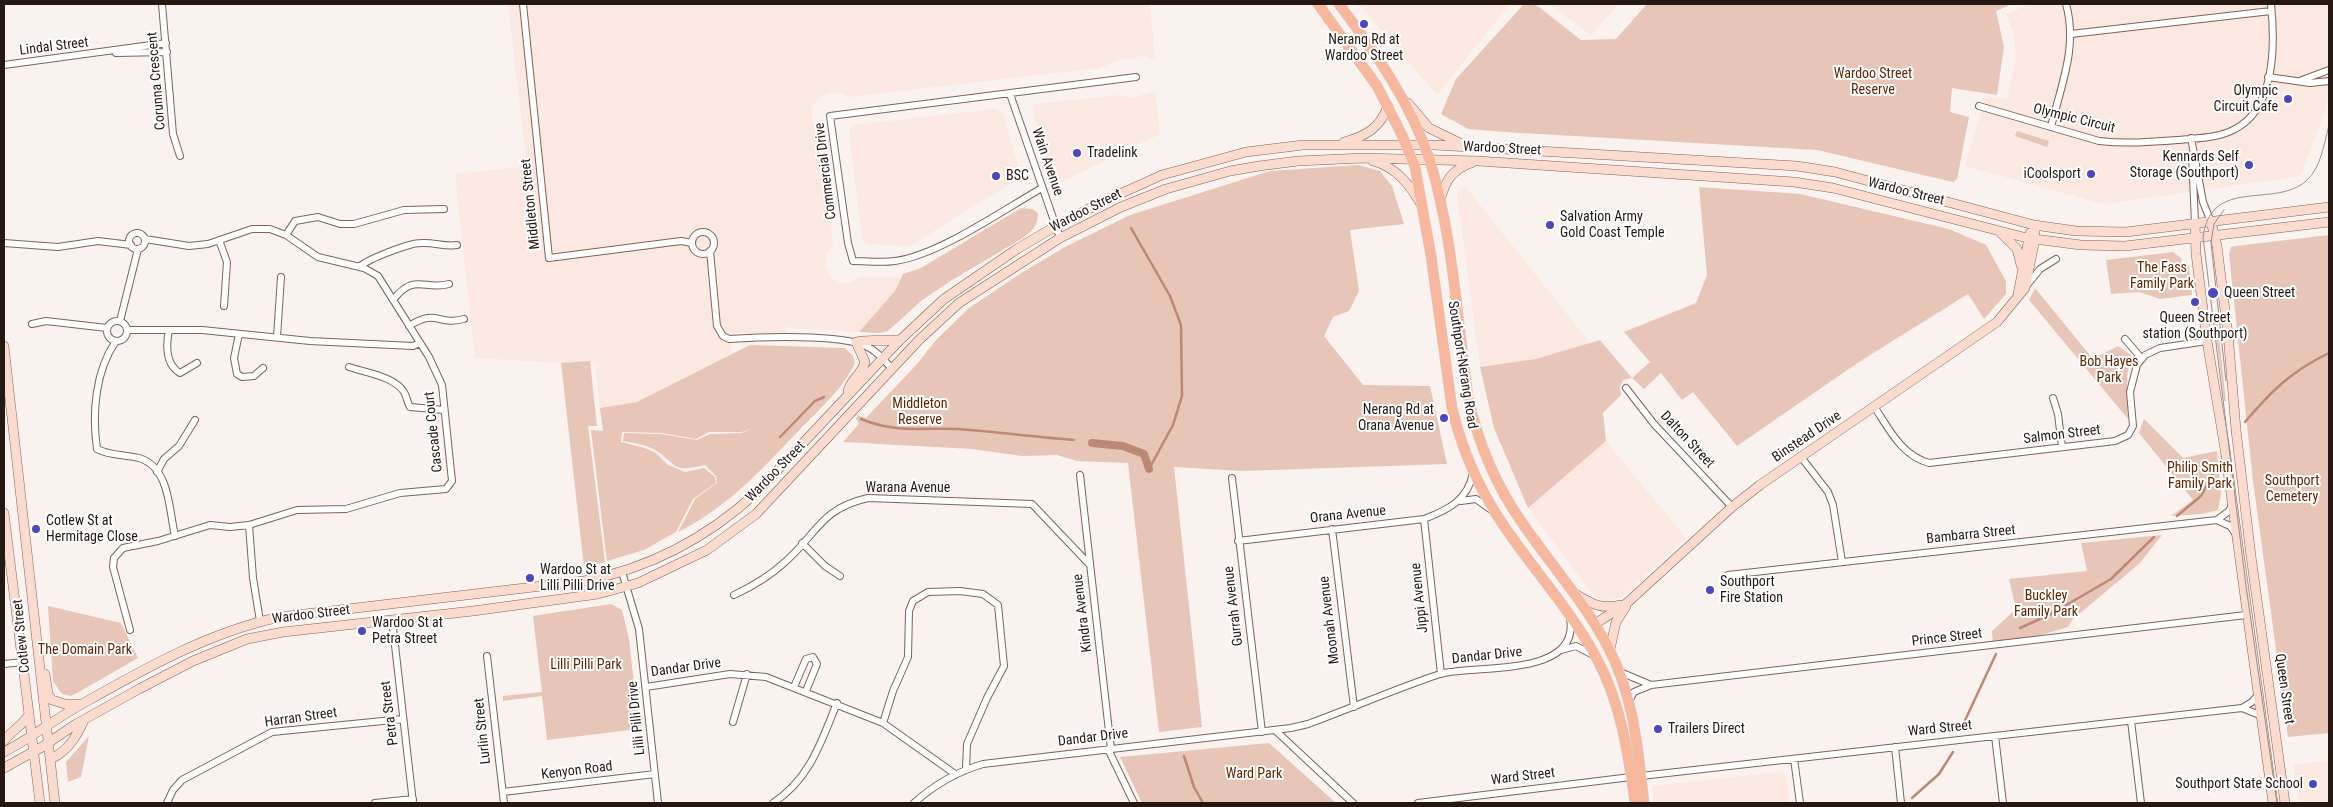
<!DOCTYPE html>
<html>
<head>
<meta charset="utf-8">
<style>
	body { margin:0 }
	#map { position:relative; width:2333px; height:807px; overflow:hidden; background:#faf2ef; font-family:"Roboto Condensed",sans-serif }
	canvas { display:block }
	.frame { position:absolute; inset:0; border:5px solid #251813; pointer-events:none }
</style>
</head>
<body>
<div id="map">
<canvas width="2333" height="807"></canvas>
<div class="frame"></div>
</div>
<script>
const context = document.querySelector('canvas').getContext('2d');
context.lineJoin = 'round';
function fill(path, color) {
  context.fillStyle = color;
  context.fill(path, 'evenodd');
}
function strokePath(path, color, width, dash) {
  context.strokeStyle = color;
  context.lineWidth = width;
  context.lineCap = dash ? 'butt' : 'round';
  context.setLineDash(dash || []);
  context.stroke(path);
}
function write(font, color, halo, rows, align = 'center') {
  context.font = font + ' "Roboto Condensed",sans-serif';
  context.lineWidth = 4;
  context.setLineDash([]);
  context.textBaseline = 'middle';
  context.strokeStyle = halo;
  context.fillStyle = color;
  for (const [text, x, y, turn = 0] of rows) {
    context.save();
    context.translate(x, y);
    context.rotate((+turn || 0) * Math.PI / 180);
    context.textAlign = isNaN(turn) ? turn : align;
    if (halo) context.strokeText(text, 0, 0);
    context.fillText(text, 0, 0);
    context.restore();
  }
}
fill(new Path2D(`
	M 508,4 L 1160,4 L 1150,5 L 1155,60 L 1143,56 L 1119,60 L 1099,68 L 848,97 L 839,93 L 829,93 L 820,97 L 813,106 L 812,119 L 818,136 L 821,136 L 833,243 L 827,255 L 826,267 L 832,278 L 841,283 L 851,282 L 860,277 L 901,278 L 895,291 L 859,332 L 786,327 L 786,333 L 730,333 L 732,355 L 637,402 L 600,408 L 595,361 L 561,363 L 475,358 L 455,174 L 527,166 Z
	M 1359,4 L 1510,4 L 1437,95 Z
	M 1549,4 L 1619,4 L 1591,35 Z
	M 2030,4 L 2329,4 L 2329,93 L 2326,108 L 2301,176 L 2104,204 L 1965,166 L 1985,98 L 2007,99 L 2016,57 L 2013,32 L 2006,14 Z
	M 1155,91 L 1160,134 L 1055,185 L 1032,108 L 1035,104 L 1119,95 L 1132,98 Z
	M 994,109 L 1003,113 L 1021,177 L 910,246 L 867,244 L 862,239 L 849,130 L 854,125 Z
	M 1465,186 L 1590,343 L 1536,359 L 1480,367 L 1457,193 Z
	M 1606,441 L 1686,538 L 1622,597 L 1606,601 L 1594,596 L 1528,508 Z
	M 2329,760 L 2329,803 L 2299,803 L 2294,765 Z
	M 1780,772 L 1786,776 L 1790,803 L 1654,803 L 1652,786 Z`), '#fbe8e1');
fill(new Path2D(`
	M 1524,4 L 1535,4 L 1581,40 L 1616,39 L 1647,4 L 2012,4 L 1996,11 L 2004,47 L 1997,95 L 1952,88 L 1950,112 L 1969,117 L 1957,179 L 1953,182 L 1817,150 L 1505,132 L 1468,129 L 1441,114 L 1456,79 Z
	M 2017,131 L 2049,141 L 2047,147 L 2015,136 Z
	M 1358,165 L 1380,171 L 1392,186 L 1404,224 L 1350,230 L 1359,291 L 1349,311 L 1333,317 L 1324,336 L 1363,385 L 1430,386 L 1447,464 L 1242,471 L 1174,467 L 1202,727 L 1159,732 L 1128,463 L 1077,461 L 1057,455 L 1022,456 L 972,449 L 843,442 L 859,424 L 856,419 L 858,415 L 866,418 L 917,364 L 937,339 L 969,308 L 1023,272 L 1065,247 L 1130,215 L 1270,171 Z
	M 1699,187 L 1800,194 L 1949,229 L 1986,245 L 2006,281 L 2006,294 L 1984,319 L 1968,294 L 1859,362 L 1737,446 L 1693,392 L 1682,400 L 1661,373 L 1644,389 L 1632,378 L 1623,380 L 1620,387 L 1621,395 L 1603,413 L 1606,441 L 1528,508 L 1494,428 L 1480,367 L 1536,359 L 1600,340 L 1632,378 L 1650,362 L 1624,332 L 1696,303 L 1707,275 Z
	M 1021,208 L 1032,209 L 1038,213 C 1038,226 1032,231 1023,238 L 952,280 L 921,301 L 888,331 L 880,333 L 859,332 L 895,291 L 903,274 L 921,268 Z
	M 2329,235 L 2329,733 L 2288,737 L 2253,481 L 2229,254 L 2231,247 L 2236,246 Z
	M 2173,252 L 2182,259 L 2181,263 L 2189,265 L 2192,295 L 2160,299 L 2139,292 L 2111,294 L 2106,260 Z
	M 2035,288 L 2093,359 L 2118,346 L 2131,355 L 2127,376 L 2128,419 L 2029,300 Z
	M 2217,317 L 2226,401 L 2224,401 L 2214,318 Z
	M 750,345 L 845,348 L 853,356 L 855,363 C 844,387 822,407 804,425 C 765,466 729,507 678,532 L 695,499 L 717,483 L 716,476 L 705,465 C 673,472 680,468 657,451 C 647,445 634,443 623,441 L 624,433 L 661,434 L 697,440 L 710,434 L 742,433 L 753,428 L 742,432 L 709,432 L 696,439 L 662,433 L 622,432 L 621,442 L 645,448 L 656,453 L 668,465 L 685,472 L 704,468 L 715,477 L 716,483 L 693,499 L 676,532 L 644,550 L 607,561 L 591,430 L 603,431 L 600,408 L 637,402 Z
	M 590,361 L 597,426 L 588,426 L 605,562 L 584,567 L 561,363 Z
	M 2144,419 L 2183,458 L 2217,451 L 2221,493 L 2218,510 L 2202,514 L 2171,516 L 2193,500 L 2139,433 Z
	M 2162,535 L 2140,563 L 2072,620 L 2068,627 L 2014,643 L 1993,645 L 1992,631 L 2016,609 L 2009,579 L 2087,571 L 2081,543 Z
	M 611,604 L 622,610 L 629,639 L 639,729 L 547,740 L 542,696 L 503,701 L 503,696 L 542,692 L 533,616 Z
	M 48,606 L 121,623 L 138,658 L 77,693 L 71,696 L 62,694 L 53,681 Z
	M 89,736 L 81,777 L 68,782 L 66,762 Z
	M 1269,743 L 1336,803 L 1142,803 L 1120,757 Z`), '#e7c5b7');
strokePath(new Path2D(`
	M 1131,228 L 1170,296 L 1181,325 L 1182,396 L 1173,425 L 1149,469
	M 861,419 C 898,434 922,427 959,429 C 997,432 1036,437 1074,440
	M 2245,422 C 2272,390 2292,371 2329,353
	M 780,437 L 815,401 L 824,397
	M 2177,516 L 2201,496 L 2217,466
	M 2020,628 L 2051,614 L 2111,579 L 2154,537
	M 1961,729 L 1996,654
	M 1184,756 L 1194,787 L 1203,803
	M 1912,798 L 1939,774 L 1953,752`), '#bc8974', 2.5);
strokePath(new Path2D(`
	M 1092,443 L 1123,446 L 1144,454 L 1149,469`), '#bc8974', 8);
const street = new Path2D(`
	M 162,4 L 173,134 L 180,156
	M 523,4 L 549,258 L 681,241 L 692,243
	M 2071,34 L 2271,11
	M 116,53 L 167,52
	M 4,65 L 166,43
	M 2268,77 L 2310,83 L 2329,81
	M 2302,80 L 2329,70
	M 1010,94 L 1060,238
	M 1979,106 L 2099,141 C 2126,144 2152,142 2179,140 C 2197,138 2219,138 2235,129 C 2276,108 2275,43 2271,4
	M 2051,127 C 2061,85 2078,47 2066,4
	M 2191,138 L 2203,202 L 2211,222
	M 2192,155 L 2195,223
	M 1042,188 C 1003,210 939,255 895,261 C 882,263 867,261 853,261 L 848,243 L 830,116 L 1136,77
	M692 243a11 11 0 1 1 22 0a11 11 0 1 1-22 0Z
	M129 241a8 8 0 1 1 16 0a8 8 0 1 1-16 0Z
	M 286,235 L 295,221 L 318,217 L 340,224 L 354,224 L 404,210 L 444,209
	M 219,240 L 227,262 L 224,306
	M 4,243 L 58,247 L 98,241 L 131,245
	M 710,251 L 717,326 L 723,336 L 729,339 C 760,337 840,334 866,346 C 877,351 884,360 892,369
	M 359,267 C 368,259 409,243 421,243 C 434,242 444,247 457,245
	M 2027,285 L 2040,269 L 2056,259
	M 393,300 C 415,272 424,291 449,284
	M107 331a10 10 0 1 1 20 0a10 10 0 1 1-20 0Z
	M 120,321 L 138,249
	M 32,324 L 46,321 L 107,328
	M 409,326 C 437,308 437,326 464,319
	M 127,330 L 202,330 L 310,341 L 413,346 L 420,343
	M 169,330 C 166,345 165,364 180,373 L 197,363
	M 239,334 L 234,358 L 237,374 L 242,377 L 254,376 L 263,368
	M 277,337 L 281,277
	M 2125,339 L 2142,359
	M 116,341 C 95,371 92,414 97,449 C 110,456 124,454 139,458 C 170,467 169,510 175,536
	M 349,367 C 366,373 394,376 404,392 C 407,397 407,402 410,407 L 444,410
	M 1626,388 L 1654,424 L 1732,507
	M 2053,398 L 2058,414 L 2062,447
	M 1875,408 C 1890,430 1901,455 1929,463 L 2115,441 L 2128,435 L 2133,426 L 2130,392 L 2137,365 L 2145,355 L 2160,348 L 2207,341
	M 1801,457 L 1828,492 L 1833,505 L 1842,562
	M 157,472 L 164,459 L 179,446 L 195,420
	M 1080,475 L 1111,749
	M 1232,478 L 1262,732
	M 1461,501 L 1476,499 L 1490,509
	M 1424,519 L 1441,674
	M 2217,520 L 2229,511 L 2232,505
	M 249,525 L 253,578 L 260,621
	M 1332,529 L 1354,707
	M 1238,541 L 1424,519 C 1448,510 1468,500 1473,473
	M 802,543 L 825,566 L 840,576
	M 622,572 L 639,629 L 658,803
	M 1728,575 L 2217,520 L 2230,526 L 2235,533
	M 734,595 C 753,586 770,576 785,562 C 818,533 820,509 868,498 L 1032,504 L 1090,565
	M 392,619 L 413,803
	M 130,630 L 113,567 L 114,558 L 123,548 L 158,541 L 210,525 L 230,527 L 249,525 L 297,510 L 346,509 L 400,493 L 446,489 L 452,481 L 442,385 L 429,357 L 378,276 L 364,268 L 318,257 L 286,235 L 270,229 L 252,229 L 208,244 L 189,246 L 145,239
	M 1561,650 L 1576,646 L 1595,656
	M 487,656 L 504,803
	M 4,664 L 23,662
	M 1620,672 L 1651,685
	M 646,687 L 730,674 L 766,677 L 883,723 L 955,774
	M 794,687 L 806,659 L 813,657 L 817,664 L 806,691
	M 1629,701 L 1634,692 L 1651,685 L 2246,615
	M 2242,708 L 2252,702 L 2259,694
	M 2131,721 L 2141,803
	M 733,722 L 747,674
	M 883,723 L 893,691 L 908,657 L 909,611 L 913,601 L 928,592 L 960,591 L 983,594 L 998,605 L 1004,666 L 987,698 L 967,744 L 966,769
	M 1275,730 L 1353,803
	M 1995,736 L 2003,803
	M 1895,747 L 1901,803
	M 1108,749 L 1134,803
	M 1794,759 L 1800,803
	M 1641,776 L 2242,708 L 2262,716
	M 503,792 L 655,774
	M 167,803 L 173,790 L 182,780 L 272,732 L 403,719
	M 375,803 L 413,799
	M 773,803 C 810,779 821,742 837,703
	M 914,803 C 935,784 956,772 983,764 L 1291,728 L 1308,724 C 1352,708 1395,689 1440,674 C 1473,664 1581,679 1570,618
	M 1418,803 L 1631,777`);
const secondary = new Path2D(`
	M 1408,103 L 1429,128 L 1462,144
	M 1344,142 C 1366,136 1380,128 1388,106
	M 1373,161 C 1396,167 1409,184 1421,204
	M 1440,200 C 1446,179 1452,170 1473,162
	M 2211,222 L 2217,246 L 2228,334 L 2236,430 L 2251,556 L 2285,803
	M 2195,223 L 2196,254 L 2207,341 L 2225,449 L 2273,803
	M 1999,231 L 2017,249 L 2021,265
	M 2018,294 L 2030,233
	M 4,346 L 55,803
	M 848,391 C 850,380 862,374 865,362 L 856,342 C 871,338 886,343 901,339
	M 4,513 L 40,803
	M 1574,593 C 1590,603 1601,610 1620,605
	M 1595,624 L 1627,603 L 1732,507 L 1760,485 L 1997,322 L 2025,288 L 2035,239 L 2034,225
	M 1610,649 L 1616,622 L 1626,606
	M 45,674 L 48,694 L 52,700 L 65,704 L 81,704
	M 4,741 C 11,731 22,726 29,715
	M 4,752 C 31,738 55,719 82,704 C 144,669 209,632 280,617 L 584,581 C 650,568 707,538 756,493 L 900,340 L 944,299 L 1017,249 L 1056,226 L 1102,202 L 1162,175 L 1246,152 L 1303,145 L 1435,145 L 1797,166 L 1835,172 L 2034,225 L 2076,231 L 2126,232 L 2329,207
	M 51,759 C 69,750 76,737 84,720
	M 4,768 L 42,747 L 76,724 L 139,689 L 193,661 L 247,639 L 283,632 L 473,611 L 598,594 L 638,583 L 707,550 L 756,514 L 919,340 L 959,303 L 1060,238 L 1121,207 L 1166,189 L 1230,171 L 1259,166 L 1298,161 L 1363,158 L 1478,161 L 1794,182 L 1833,188 L 2027,238 L 2081,245 L 2125,246 L 2329,222`);
const primary = new Path2D(`
	M 1318,4 L 1377,86 L 1402,135 L 1415,167 L 1431,256 L 1452,408 C 1461,446 1477,484 1498,517 C 1529,565 1569,607 1596,657 C 1621,703 1628,752 1635,803
	M 1339,4 C 1375,52 1411,103 1430,161 C 1453,236 1457,319 1468,397 C 1478,443 1496,486 1523,524 C 1552,566 1586,604 1609,649 C 1634,697 1638,750 1644,803`);
strokePath(street, '#816255', 8);
strokePath(secondary, '#816255', 10);
strokePath(primary, '#d3d1d0', 11);
strokePath(street, '#fff', 6);
strokePath(secondary, '#fadbce', 9);
strokePath(primary, '#f6b79c', 10);
strokePath(new Path2D(`
	M 2224,210 L 2214,224 L 2211,243 L 2226,381
	M 2277,803 L 2246,586 L 2203,237 C 2211,176 2274,209 2306,181 C 2321,168 2324,144 2329,125`), '#988e8a', 1);
for (const [x, y, r, color] of [
	[1364,24,5,"#4e46bd"],
	[2288,99,5,"#4e46bd"],
	[1077,153,5,"#4e46bd"],
	[2249,165,5,"#4e46bd"],
	[2091,174,5,"#4e46bd"],
	[996,176,5,"#4e46bd"],
	[1550,225,5,"#4e46bd"],
	[2213,293,6,"#4e46bd"],
	[2195,302,5,"#4e46bd"],
	[1444,418,5,"#4e46bd"],
	[36,529,5,"#4e46bd"],
	[530,578,5,"#4e46bd"],
	[1710,590,5,"#4e46bd"],
	[362,631,5,"#4e46bd"],
	[1658,729,5,"#4e46bd"],
	[2313,784,5,"#4e46bd"]
]) {
  const dot = new Path2D();
  dot.arc(x, y, r, 0, 2 * Math.PI);
  context.fillStyle = color;
  context.fill(dot);
  strokePath(dot, '#fff', 2);
}
write('14px', '#251813', '#fff', [
	["Nerang Rd at",1364,40,"center"],
	["Wardoo Street",1364,56,"center"],
	["Olympic",2278,91,"right"],
	["Circuit Cafe",2278,107,"right"],
	["Tradelink",1087,153],
	["Kennards Self",2239,157,"right"],
	["Storage (Southport)",2239,173,"right"],
	["iCoolsport",2081,174,"right"],
	["BSC",1006,176],
	["Salvation Army",1560,217],
	["Gold Coast Temple",1560,233],
	["Queen Street",2224,293],
	["Queen Street",2195,318,"center"],
	["station (Southport)",2195,334,"center"],
	["Nerang Rd at",1434,410,"right"],
	["Orana Avenue",1434,426,"right"],
	["Cotlew St at",46,521],
	["Hermitage Close",46,537],
	["Wardoo St at",540,570],
	["Lilli Pilli Drive",540,586],
	["Southport",1720,582],
	["Fire Station",1720,598],
	["Wardoo St at",372,623],
	["Petra Street",372,639],
	["Trailers Direct",1668,729],
	["Southport State School",2303,784,"right"]
], 'left');
write('14px', '#251813', '#fff', [
	["Lindal Street",54,47,-7],
	["Corunna Crescent",157,81,-95],
	["Olympic Circuit",2074,119,14],
	["Wardoo Street",1502,149,3],
	["Wain Avenue",1047,162,71],
	["Commercial Drive",826,171,-97],
	["Wardoo Street",1906,192,14],
	["Middleton Street",531,204,-96],
	["Wardoo Street",1086,211,-27],
	["Southport-Nerang Road",1462,365,81],
	["Cascade Court",434,432,-96],
	["Salmon Street",2062,435,-7],
	["Binstead Drive",1807,437,-34],
	["Dalton Street",1687,440,47],
	["Wardoo Street",776,472,-46],
	["Warana Avenue",908,488],
	["Orana Avenue",1348,515,-6],
	["Bambarra Street",1971,535,-6],
	["Jippi Avenue",1420,598,-96],
	["Gurrah Avenue",1234,606,-97],
	["Kindra Avenue",1083,613,-97],
	["Wardoo Street",311,615,-7],
	["Moonah Avenue",1330,620,-97],
	["Cotlew Street",22,636,-96],
	["Prince Street",1947,638,-7],
	["Dandar Drive",1487,656,-6],
	["Dandar Drive",686,668,-8],
	["Queen Street",2284,689,82],
	["Petra Street",390,713,-97],
	["Harran Street",301,718,-8],
	["Lilli Pilli Drive",637,718,-96],
	["Ward Street",1940,729,-6],
	["Lurlin Street",483,731,-96],
	["Dandar Drive",1093,738,-7],
	["Kenyon Road",577,771,-7],
	["Ward Street",1523,777,-7]
]);
write('14px', '#632504', '#fff', [
	["Wardoo Street",1873,74],
	["Reserve",1873,90],
	["The Fass",2162,268],
	["Family Park",2162,284],
	["Bob Hayes",2109,362],
	["Park",2109,378],
	["Middleton",920,404],
	["Reserve",920,420],
	["Philip Smith",2200,468],
	["Family Park",2200,484],
	["Southport",2292,481],
	["Cemetery",2292,497],
	["Buckley",2046,596],
	["Family Park",2046,612],
	["The Domain Park",85,650],
	["Lilli Pilli Park",586,665],
	["Ward Park",1254,774]
]);
</script>
</body>
</html>
